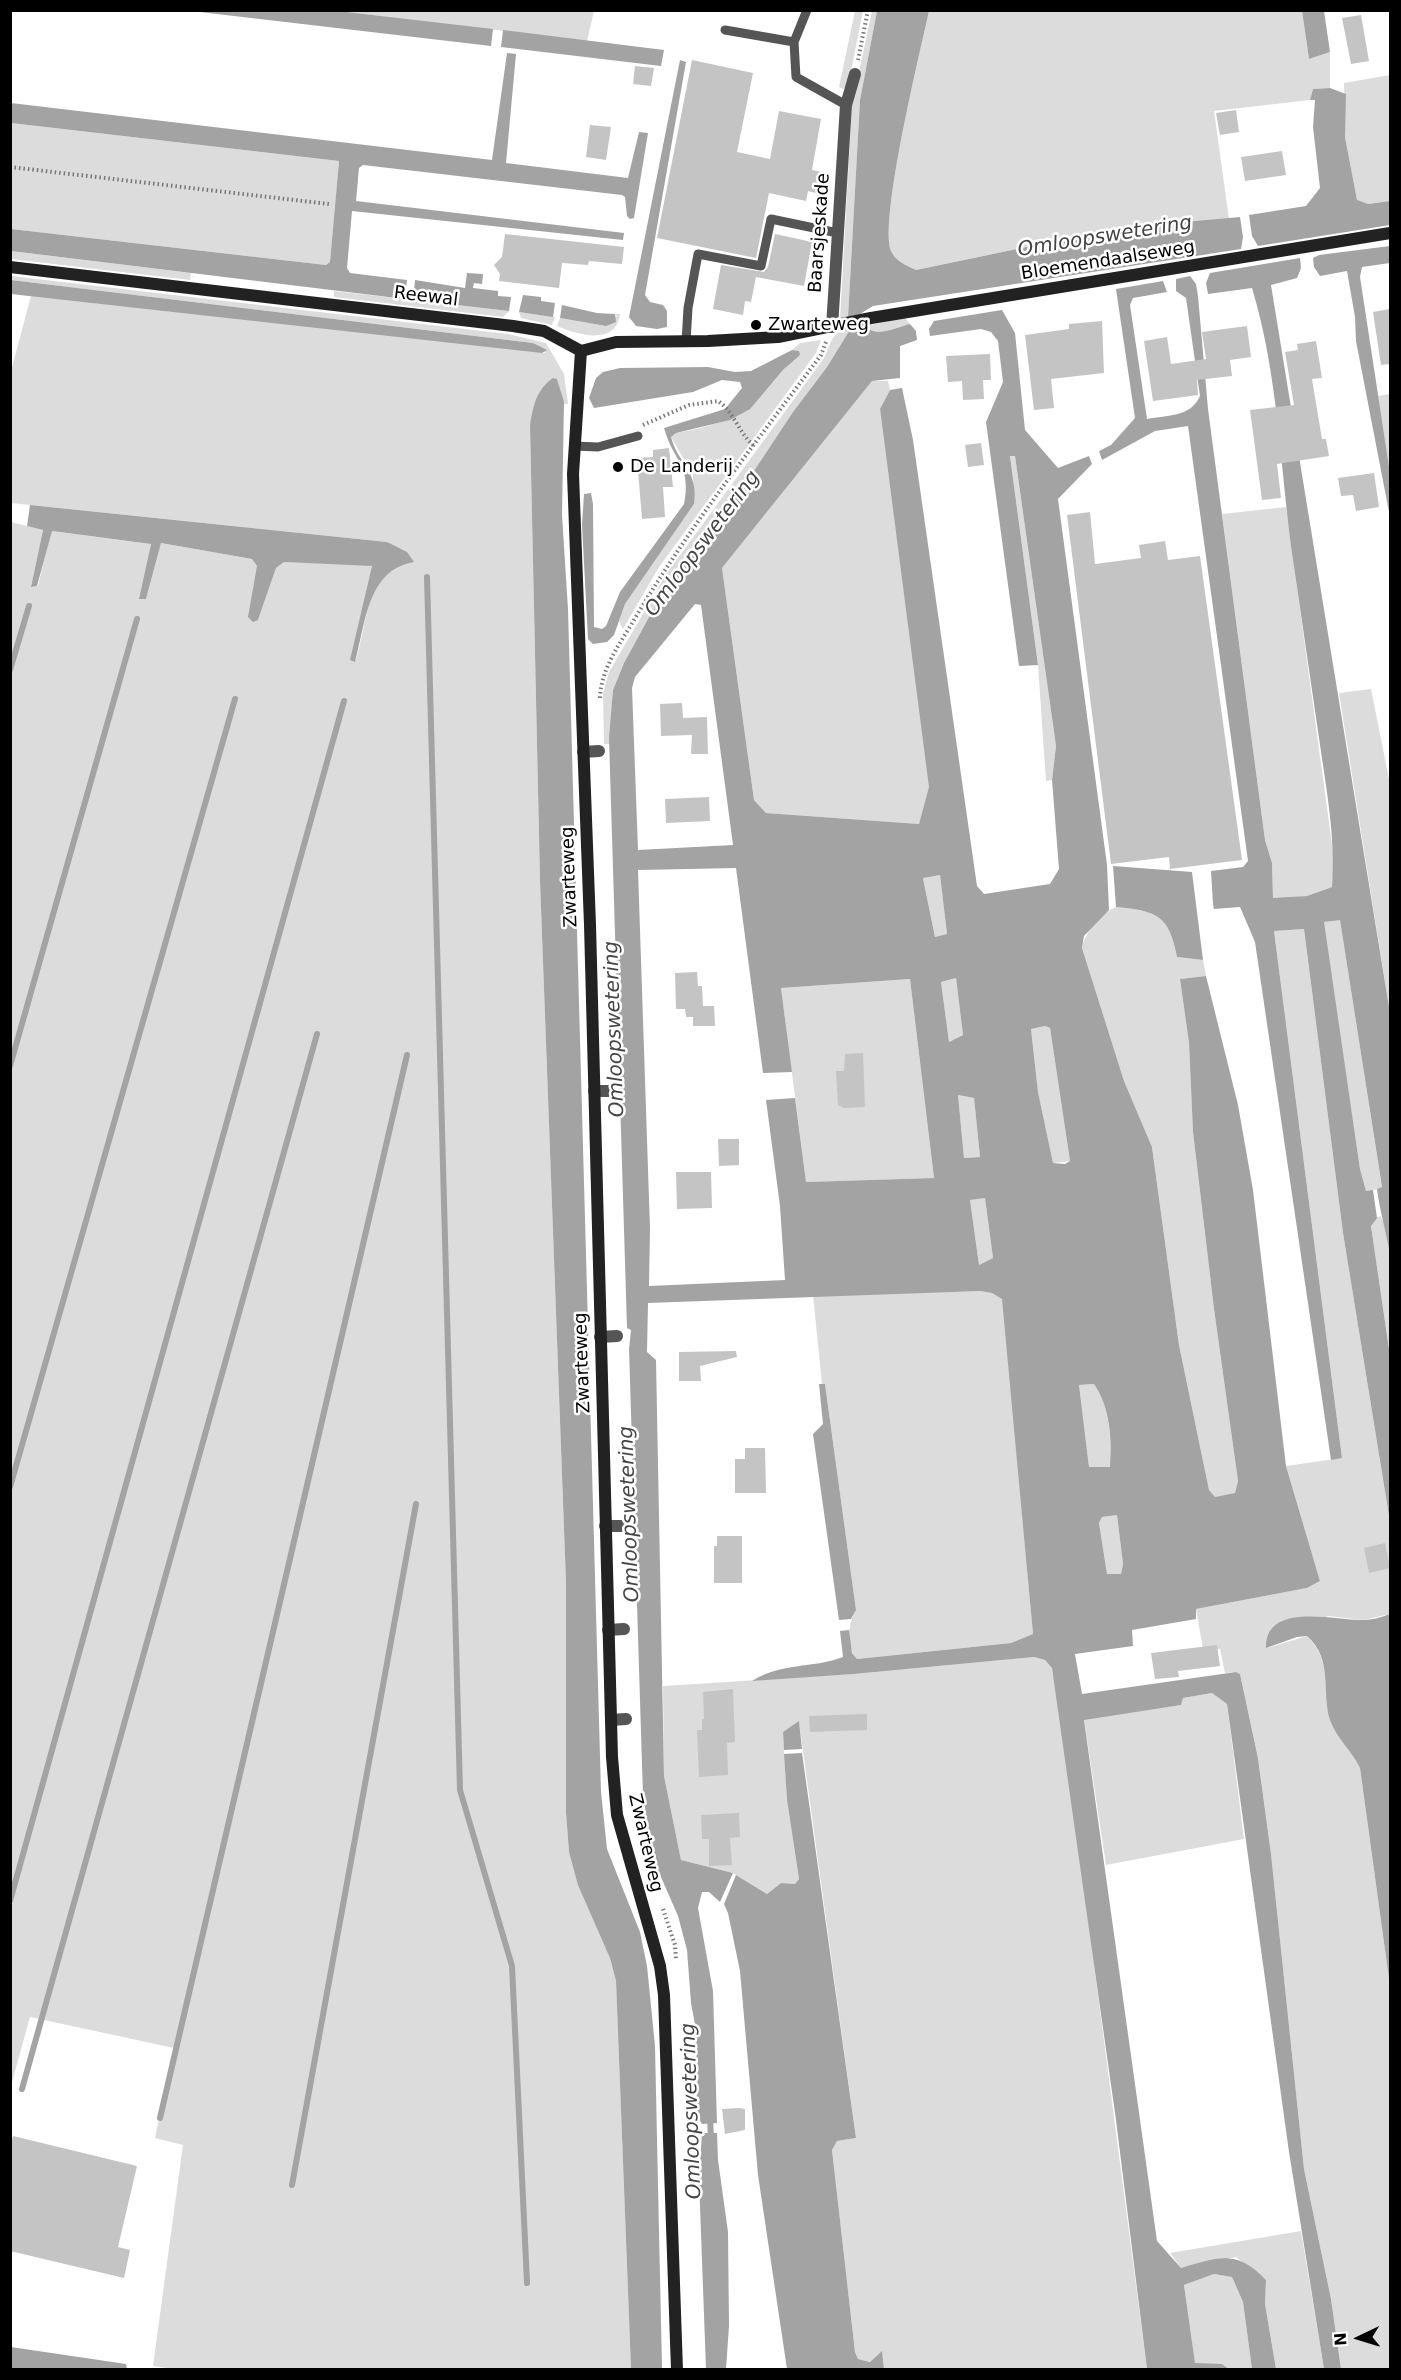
<!DOCTYPE html>
<html>
<head>
<meta charset="utf-8">
<style>
	body { margin:0 }
	#map { position:relative; width:1401px; height:2380px; overflow:hidden; background:#fff; font-family:"DejaVu Sans",sans-serif }
	canvas { display:block }
	.frame { position:absolute; inset:0; border:12px solid #000; pointer-events:none }
	.north { position:absolute; left:1329px; top:2308px; width:60px; height:60px; -webkit-text-stroke:4px #fff; paint-order:stroke; rotate:266deg; font-size:16px; font-weight:700; line-height:24px; text-align:center; color:#000 }
	.north::after { content:''; display:block; margin:auto; width:21px; height:27px; background:#000; clip-path:polygon(50% 0,100% 100%,50% 72%,0 100%) }
</style>
</head>
<body>
<div id="map">
<canvas width="1401" height="2380"></canvas>
<div class="frame"></div>
<div class="north">N</div>
</div>
<script>
const context = document.querySelector('canvas').getContext('2d');
context.lineJoin = 'round';
function fill(path, color) {
  context.fillStyle = color;
  context.fill(path, 'evenodd');
}
function strokePath(path, color, width, dash) {
  context.strokeStyle = color;
  context.lineWidth = width;
  context.lineCap = dash ? 'butt' : 'round';
  context.setLineDash(dash || []);
  context.stroke(path);
}
function write(font, color, halo, rows, align = 'center') {
  context.font = font + ' "DejaVu Sans",sans-serif';
  context.lineWidth = 5;
  context.setLineDash([]);
  context.textBaseline = 'middle';
  context.strokeStyle = halo;
  context.fillStyle = color;
  for (const [text, x, y, turn = 0] of rows) {
    context.save();
    context.translate(x, y);
    context.rotate((+turn || 0) * Math.PI / 180);
    context.textAlign = isNaN(turn) ? turn : align;
    if (halo) context.strokeText(text, 0, 0);
    context.fillText(text, 0, 0);
    context.restore();
  }
}
fill(new Path2D(`
	M 338,11 L 594,10 L 594,11 L 587,41 Z
	M 855,11 L 863,11 L 848,86 L 843,89 L 839,87 Z
	M 872,11 L 877,11 L 860,100 L 848,317 L 840,319 L 852,105 Z
	M 929,11 L 1302,11 L 1309,59 L 1330,52 L 1330,88 L 1313,89 L 1310,100 L 1214,111 L 1229,219 L 1118,228 L 916,270 C 906,265 895,262 891,251 C 879,220 920,52 929,11 Z
	M 1390,75 L 1390,201 L 1368,204 L 1357,201 L 1345,137 L 1344,83 Z
	M 11,123 L 339,161 L 330,263 L 326,265 L 11,229 Z
	M 11,251 L 191,273 L 190,280 L 11,259 Z
	M 11,276 L 508,334 L 546,343 L 564,374 L 568,404 L 564,404 L 557,379 L 530,426 L 540,881 L 566,1583 L 566,1813 L 569,1852 L 610,1958 L 616,1981 L 631,2369 L 180,2370 L 153,2366 L 183,2145 L 155,2138 L 174,2048 L 30,2017 L 11,2086 L 11,522 L 43,530 L 31,587 L 38,586 L 51,531 L 151,544 L 140,599 L 146,599 L 161,543 L 252,559 L 257,566 L 258,620 L 276,568 L 284,562 L 368,565 L 372,567 L 355,662 C 365,634 365,593 387,572 C 395,565 404,564 414,562 L 387,542 L 11,503 L 11,371 L 31,296 L 546,353 L 533,343 L 11,280 Z
	M 334,291 L 509,311 L 503,317 L 334,297 Z
	M 519,312 L 555,317 L 552,325 L 521,318 Z
	M 615,314 L 620,314 C 616,346 578,335 557,326 L 560,318 L 606,326 L 617,316 Z
	M 905,318 L 910,324 C 895,328 876,338 865,326 Z
	M 851,328 L 827,367 L 793,412 L 740,492 L 703,533 L 648,619 L 624,663 L 613,690 L 610,744 L 604,744 L 603,694 L 609,672 L 667,573 L 824,358 C 832,342 831,331 851,328 Z
	M 821,340 L 816,353 L 659,567 L 623,629 L 619,621 L 625,604 L 694,504 L 693,475 L 671,437 L 676,433 C 746,421 756,403 799,351 L 792,350 L 800,343 Z
	M 872,381 L 888,381 L 890,390 L 880,409 L 930,787 L 919,824 L 766,813 L 754,800 L 722,568 Z
	M 1390,394 L 1390,473 L 1378,396 Z
	M 1010,455 L 1015,456 L 1056,746 L 1052,780 L 1046,781 L 1038,665 Z
	M 1286,507 L 1334,859 L 1332,887 L 1307,896 L 1273,899 L 1272,863 L 1265,840 L 1222,514 Z
	M 1371,689 L 1390,784 L 1390,1013 L 1339,693 Z
	M 940,875 L 947,934 L 935,937 L 923,877 Z
	M 1116,907 C 1157,911 1169,915 1177,957 L 1203,960 L 1206,976 L 1180,979 L 1189,1043 L 1193,1132 L 1214,1309 L 1238,1481 L 1235,1494 L 1215,1497 L 1209,1490 L 1179,1345 L 1152,1147 L 1124,1081 L 1082,948 C 1085,932 1101,913 1116,907 Z
	M 1340,919 L 1382,1188 L 1366,1192 L 1360,1169 L 1323,922 Z
	M 1304,929 L 1343,1233 L 1390,1522 L 1390,1614 L 1363,1620 L 1328,1616 L 1267,1648 L 1307,1636 C 1322,1650 1327,1672 1328,1692 C 1328,1697 1326,1702 1327,1706 C 1331,1731 1350,1747 1360,1768 L 1390,1986 L 1390,2369 L 1341,2369 L 1331,2299 L 1304,2169 L 1271,1854 L 1258,1757 L 1240,1674 L 1236,1672 L 1225,1673 L 1220,1649 L 1203,1649 L 1196,1609 L 1307,1588 L 1320,1581 L 1286,1466 L 1342,1458 L 1274,931 Z
	M 956,978 L 963,1035 L 949,1042 L 941,982 Z
	M 910,979 L 934,1178 L 806,1182 L 781,988 Z
	M 1045,1026 L 1050,1028 L 1070,1161 L 1053,1163 L 1038,1092 L 1031,1029 Z
	M 958,1095 L 974,1098 L 980,1157 L 964,1158 Z
	M 985,1197 L 993,1258 L 979,1265 L 970,1200 Z
	M 1380,1216 C 1397,1236 1390,1328 1390,1356 L 1371,1226 L 1374,1219 Z
	M 980,1291 L 992,1293 L 1003,1299 L 1033,1634 L 1011,1643 L 857,1659 C 845,1646 848,1624 856,1610 L 825,1384 L 822,1384 L 813,1295 Z
	M 1094,1384 C 1111,1408 1110,1438 1111,1467 L 1089,1467 L 1079,1385 Z
	M 1117,1515 L 1123,1564 L 1121,1574 L 1107,1574 L 1099,1523 L 1102,1517 Z
	M 1034,1657 L 1045,1660 L 1052,1668 L 1065,1743 L 1147,2369 L 884,2370 L 882,2352 L 870,2362 L 858,2359 L 855,2352 L 832,2150 L 837,2141 L 856,2138 L 799,1722 L 783,1732 L 787,1800 L 799,1879 L 795,1884 L 781,1883 L 767,1894 L 733,1873 L 681,1860 L 664,1776 L 663,1686 L 854,1674 Z
	M 1212,1693 L 1227,1704 L 1244,1839 L 1106,1865 L 1084,1719 L 1181,1705 L 1183,1698 Z
	M 1301,2231 L 1324,2369 L 1276,2369 L 1265,2304 L 1266,2280 L 1236,2257 L 1181,2268 L 1170,2253 Z
	M 1214,2274 L 1232,2277 L 1243,2302 L 1252,2369 L 1229,2369 L 1222,2364 L 1195,2364 L 1184,2285 Z`), '#dcdcdc');
fill(new Path2D(`
	M 191,11 L 338,11 L 493,29 L 491,46 Z
	M 877,11 L 929,11 C 920,52 879,220 891,251 C 896,262 906,265 916,270 L 1118,228 L 1240,217 L 1243,237 L 1241,249 L 873,306 L 860,314 L 848,317 L 860,100 Z
	M 1302,11 L 1324,11 L 1330,52 L 1309,59 Z
	M 503,30 L 664,50 L 661,66 L 501,47 Z
	M 507,53 L 516,54 L 506,163 L 628,178 L 639,132 L 648,133 L 634,218 L 630,219 L 627,216 L 625,197 L 622,195 L 363,165 L 359,168 L 356,201 L 624,233 L 623,240 L 352,211 L 347,268 L 350,273 L 407,280 L 405,299 L 11,251 L 11,229 L 326,265 L 330,262 L 339,161 L 11,123 L 11,103 L 492,160 Z
	M 680,60 L 686,62 L 645,295 L 650,302 L 663,305 L 667,311 L 667,327 L 657,329 L 636,326 L 629,317 Z
	M 1330,88 L 1346,94 L 1345,137 L 1357,200 L 1368,204 L 1390,201 L 1390,225 L 1258,246 L 1252,236 L 1249,215 L 1306,206 L 1320,188 L 1313,127 L 1315,100 L 1310,100 L 1313,89 Z
	M 1390,246 L 1390,263 L 1362,267 L 1360,277 L 1390,473 L 1390,517 L 1356,341 L 1355,317 L 1347,271 L 1320,276 L 1314,267 L 1313,258 L 1319,255 Z
	M 1300,258 L 1301,268 L 1297,278 L 1271,285 L 1390,1013 L 1390,1254 C 1386,1231 1380,1212 1377,1189 L 1382,1187 L 1340,920 L 1324,922 L 1360,1169 L 1366,1191 L 1373,1190 L 1377,1218 L 1371,1226 L 1390,1356 L 1390,1522 L 1343,1233 L 1304,929 L 1274,931 L 1342,1458 L 1331,1460 L 1255,942 L 1240,907 L 1214,909 L 1213,904 L 1211,871 L 1243,867 L 1248,861 L 1188,426 L 1155,431 L 1102,460 L 1099,451 L 1111,445 L 1135,418 L 1116,289 L 1163,281 L 1167,292 L 1133,298 L 1130,305 L 1147,419 C 1168,415 1191,417 1200,396 L 1186,298 L 1176,291 L 1176,279 L 1190,276 L 1196,284 L 1198,296 L 1208,409 L 1265,840 L 1272,863 L 1273,898 L 1307,896 L 1332,887 C 1336,838 1326,787 1319,738 C 1310,676 1301,615 1292,553 C 1280,465 1278,374 1252,288 L 1208,294 L 1206,283 L 1210,273 Z
	M 467,273 L 483,274 L 482,284 L 474,283 L 473,288 L 498,291 L 498,296 L 511,297 L 509,311 L 413,300 L 415,280 L 465,288 Z
	M 11,280 L 533,343 L 547,350 L 542,353 L 11,294 Z
	M 523,295 L 541,297 L 541,301 L 555,303 L 553,317 L 519,312 Z
	M 562,305 L 597,313 L 615,314 L 616,322 L 606,326 L 560,318 Z
	M 1002,310 L 1015,333 L 1025,430 L 1058,468 L 1089,456 L 1092,464 L 1058,499 L 1107,865 L 1109,910 L 1084,936 L 1082,948 L 1124,1081 L 1152,1147 L 1179,1345 L 1209,1490 L 1215,1497 L 1235,1493 L 1238,1481 L 1214,1309 L 1193,1132 L 1189,1043 L 1180,979 L 1206,976 L 1238,1105 L 1253,1190 L 1286,1466 L 1320,1581 L 1307,1588 L 1196,1609 L 1196,1619 L 1132,1630 L 1133,1646 L 1075,1654 L 1082,1694 L 1236,1672 L 1240,1674 L 1258,1758 L 1271,1854 L 1304,2169 L 1331,2299 L 1341,2369 L 1324,2369 L 1289,2152 L 1227,1704 L 1212,1693 L 1183,1698 L 1181,1705 L 1084,1720 L 1157,2241 L 1181,2268 C 1218,2257 1237,2249 1266,2280 L 1265,2304 L 1276,2369 L 1252,2369 L 1243,2302 L 1232,2277 L 1214,2274 L 1184,2285 L 1195,2363 L 1222,2364 L 1229,2369 L 1147,2369 L 1116,2120 L 1052,1668 L 1045,1660 L 1034,1657 L 854,1674 L 752,1681 C 782,1662 811,1669 843,1657 L 840,1631 L 849,1630 L 852,1653 L 857,1659 L 1011,1643 L 1033,1634 L 1002,1299 L 992,1293 L 980,1291 L 648,1303 L 647,1352 L 656,1360 L 664,1776 L 681,1860 L 733,1873 L 720,1902 L 709,1892 L 702,1892 L 698,1908 L 713,1991 L 717,2123 L 702,2124 L 697,2116 L 696,2030 L 691,2003 L 687,1950 L 678,1916 L 654,1861 L 643,1796 L 629,1349 L 631,1330 L 627,1328 L 609,738 L 613,690 L 624,663 L 648,619 L 703,533 L 740,492 L 793,412 L 827,367 L 851,328 L 865,326 C 876,338 895,328 910,324 L 916,331 L 917,340 L 900,346 L 900,378 L 872,381 L 722,568 L 754,800 L 766,813 L 919,824 L 929,787 L 880,409 L 890,390 L 902,388 L 913,440 L 977,886 L 984,894 L 1050,884 L 1059,869 L 1052,780 L 1056,746 L 1015,456 L 1010,456 L 1038,665 L 1019,666 L 986,422 L 1003,382 L 998,341 L 991,332 L 981,329 L 930,336 L 929,329 L 934,321 ZM 695,604 L 701,605 L 733,845 L 638,850 L 632,688 L 635,677 ZM 736,868 L 763,1073 L 792,1072 L 781,988 L 910,979 L 934,1178 L 806,1182 L 795,1098 L 766,1100 L 780,1206 L 785,1280 L 649,1286 L 650,1229 L 638,870 ZM 940,875 L 947,934 L 935,937 L 923,878 ZM 956,978 L 963,1035 L 949,1042 L 941,982 ZM 1045,1026 L 1050,1028 L 1070,1161 L 1065,1164 L 1053,1163 L 1038,1092 L 1031,1029 ZM 958,1095 L 974,1098 L 980,1157 L 964,1158 ZM 985,1198 L 993,1258 L 979,1265 L 970,1200 ZM 1094,1384 C 1110,1407 1112,1439 1110,1467 L 1089,1467 L 1079,1385 ZM 1117,1515 L 1123,1564 L 1121,1574 L 1107,1574 L 1099,1523 L 1102,1517 Z
	M 792,350 L 799,351 L 800,355 L 784,369 L 750,409 L 730,420 L 676,433 L 671,437 C 678,464 699,471 694,504 L 625,604 L 614,635 L 607,642 L 593,644 L 588,639 L 582,525 L 584,494 L 591,493 L 593,504 L 594,627 L 602,629 L 606,626 L 620,592 L 684,504 C 692,466 673,461 664,428 L 725,409 L 742,388 L 740,382 L 722,380 L 693,392 L 594,408 L 589,398 L 596,378 L 603,372 L 620,368 L 708,367 L 735,372 L 751,371 Z
	M 553,378 L 557,379 L 564,402 L 562,515 L 568,609 L 601,1792 L 607,1849 L 640,1932 L 647,1966 L 655,2046 L 662,2369 L 631,2369 L 616,1981 L 610,1958 L 578,1885 L 569,1852 L 566,1813 L 566,1583 L 540,881 L 530,426 C 533,406 536,390 553,378 Z
	M 30,505 L 387,542 L 407,552 L 414,562 C 367,570 366,623 355,662 L 350,660 L 372,566 L 284,562 L 276,568 L 258,620 L 253,622 L 248,617 L 257,566 L 252,559 L 161,543 L 146,599 L 139,599 L 151,544 L 52,531 L 37,586 L 31,587 L 43,530 L 27,526 Z
	M 1113,866 L 1192,872 L 1203,960 L 1177,957 C 1169,915 1157,911 1116,907 Z
	M 819,1384 L 825,1384 L 856,1610 L 851,1619 L 839,1620 L 813,1434 L 823,1424 Z
	M 1390,1614 L 1390,1986 L 1360,1768 C 1352,1751 1337,1739 1330,1720 C 1321,1692 1334,1660 1307,1636 L 1297,1637 L 1266,1648 C 1265,1601 1336,1621 1363,1620 C 1372,1620 1382,1617 1390,1614 Z
	M 799,1721 L 802,1749 L 784,1750 L 783,1732 Z
	M 802,1753 L 856,2138 L 837,2141 L 832,2150 L 855,2352 L 858,2359 L 870,2362 L 882,2351 L 884,2369 L 787,2369 L 758,2175 L 740,1971 L 728,1913 L 724,1904 L 736,1875 L 767,1894 L 781,1883 L 795,1884 L 799,1879 L 787,1800 L 784,1754 Z
	M 702,2133 L 717,2133 L 718,2160 L 728,2232 L 729,2326 L 726,2369 L 706,2369 L 699,2179 Z
	M 11,2347 L 126,2364 L 127,2369 L 11,2369 Z`), '#a3a3a3');
strokePath(new Path2D(`
	M 427,577 L 460,1790 L 512,1966 L 527,2283
	M 10,670 L 29,606
	M 10,1066 L 137,619
	M 10,1487 L 235,699
	M 10,1901 L 344,701
	M 22,2089 L 317,1034
	M 710,2115 L 711,2141
	M 160,2118 L 407,1055
	M 292,2185 L 416,1504`), '#a3a3a3', 6);
fill(new Path2D(`
	M 1361,15 L 1369,61 L 1351,64 L 1342,18 Z
	M 692,60 L 753,73 L 737,152 L 770,159 L 779,111 L 821,119 L 812,170 L 827,173 L 823,195 L 808,191 L 806,201 L 769,193 L 756,258 L 657,238 Z
	M 635,66 L 654,68 L 651,86 L 633,84 Z
	M 1236,110 L 1239,132 L 1220,135 L 1216,113 Z
	M 590,125 L 611,127 L 606,160 L 586,157 Z
	M 1282,151 L 1286,175 L 1245,181 L 1241,157 Z
	M 505,234 L 624,247 L 622,264 L 589,261 L 588,265 L 562,263 L 559,288 L 499,281 L 500,274 L 494,265 L 502,257 Z
	M 775,234 L 812,242 L 804,286 L 756,277 L 751,302 L 745,301 L 743,315 L 713,309 L 721,265 L 764,272 L 768,267 Z
	M 1390,309 L 1390,364 L 1381,365 L 1373,312 Z
	M 1102,321 L 1104,373 L 1051,379 L 1054,408 L 1034,410 L 1025,335 L 1069,329 L 1069,324 Z
	M 1247,326 L 1251,357 L 1230,360 L 1232,376 L 1197,380 L 1198,395 L 1153,401 L 1144,341 L 1167,337 L 1171,364 L 1206,359 L 1202,332 Z
	M 1316,341 L 1322,378 L 1312,379 L 1322,439 L 1326,439 L 1329,456 L 1277,464 L 1281,498 L 1262,500 L 1250,410 L 1294,405 L 1285,352 L 1298,350 L 1297,344 Z
	M 990,354 L 991,380 L 983,380 L 984,399 L 963,400 L 962,381 L 948,382 L 946,356 Z
	M 981,443 L 984,465 L 968,467 L 965,445 Z
	M 669,448 L 673,487 L 663,487 L 665,517 L 642,519 L 637,458 L 653,457 L 653,450 Z
	M 1374,473 L 1379,507 L 1356,511 L 1353,495 L 1341,496 L 1338,478 Z
	M 1090,512 L 1095,564 L 1141,558 L 1139,545 L 1165,541 L 1168,560 L 1200,556 L 1242,860 L 1170,869 L 1169,857 L 1111,864 L 1067,515 Z
	M 682,703 L 683,718 L 707,717 L 708,754 L 691,754 L 692,735 L 661,736 L 660,704 Z
	M 709,797 L 710,821 L 666,823 L 665,799 Z
	M 697,972 L 698,986 L 702,986 L 703,1006 L 714,1006 L 715,1026 L 693,1026 L 693,1017 L 686,1017 L 685,1009 L 676,1009 L 675,973 Z
	M 863,1053 L 865,1107 L 844,1108 L 838,1105 L 836,1071 L 844,1071 L 845,1054 Z
	M 718,1139 L 739,1139 L 739,1165 L 719,1166 Z
	M 676,1172 L 711,1172 L 712,1208 L 677,1209 Z
	M 736,1351 L 737,1357 L 700,1366 L 701,1381 L 679,1381 L 679,1352 Z
	M 745,1448 L 765,1448 L 766,1493 L 735,1493 L 735,1459 L 745,1459 Z
	M 717,1536 L 742,1536 L 742,1583 L 714,1583 L 714,1546 L 717,1546 Z
	M 1385,1543 L 1390,1568 L 1369,1573 L 1364,1548 Z
	M 1217,1645 L 1220,1666 L 1178,1671 L 1179,1677 L 1155,1679 L 1151,1653 Z
	M 733,1689 L 735,1742 L 727,1743 L 728,1775 L 699,1777 L 697,1730 L 702,1730 L 702,1719 L 704,1719 L 703,1692 Z
	M 867,1714 L 867,1730 L 810,1732 L 809,1716 Z
	M 739,1813 L 740,1837 L 730,1838 L 732,1865 L 709,1866 L 709,1839 L 702,1839 L 701,1815 Z
	M 739,2108 L 745,2109 L 745,2130 L 725,2134 L 722,2109 Z
	M 13,2136 L 137,2166 L 118,2247 L 130,2250 L 124,2278 L 10,2251 L 10,2147 Z`), '#c4c4c4');
strokePath(new Path2D(`
	M 858,60 L 868,10
	M 10,167 L 329,204
	M 643,425 L 689,405 L 718,401 C 734,412 739,433 754,446
	M 600,698 C 601,668 620,644 634,620 C 689,527 757,441 821,355 L 826,342
	M 663,1909 L 675,1945 L 676,1959`), '#777', 4, [1.5, 3]);
strokePath(new Path2D(`
	M 725,30 L 794,42 L 796,77 L 846,105
	M 794,42 L 807,10
	M 686,342 L 688,308 L 698,254 L 761,266 L 771,219 L 838,233
	M 574,446 L 598,447 L 638,436`), '#555', 9);
strokePath(new Path2D(`
	M 832,327 L 846,105 L 855,74
	M 583,752 L 599,751
	M 594,1091 L 609,1091
	M 600,1337 L 617,1336
	M 605,1526 L 621,1526
	M 608,1630 L 624,1629
	M 611,1720 L 626,1719`), '#555', 12);
strokePath(new Path2D(`
	M 10,267 L 513,326 L 544,331 L 581,351 L 616,342 L 708,341 L 778,337 L 871,318 L 1390,233
	M 581,351 L 573,474 L 590,925 L 612,1757 L 617,1815 L 660,1966 L 664,1995 L 677,2370`), '#222', 12);
for (const [x, y, r, color] of [
	[756,325,6,"#000"],
	[618,467,6,"#000"]
]) {
  const dot = new Path2D();
  dot.arc(x, y, r, 0, 2 * Math.PI);
  context.fillStyle = color;
  context.fill(dot);
  strokePath(dot, '#fff', 2);
}
write('18px', '#000', '#fff', [
	["Baarsjeskade",820,233,-86],
	["Bloemendaalseweg",1108,261,-9],
	["Reewal",426,297,7],
	["Zwarteweg",570,877,-92],
	["Zwarteweg",583,1363,-92],
	["Zwarteweg",645,1843,77]
]);
write('18px', '#000', '#fff', [
	["Zwarteweg",768,325],
	["De Landerij",630,467]
], 'left');
write('italic 20px', '#444', '#fff', [
	["Omloopswetering",1105,237,-9],
	["Omloopswetering",703,544,-53],
	["Omloopswetering",615,1029,-92],
	["Omloopswetering",630,1514,-92],
	["Omloopswetering",692,2111,-92]
]);
</script>
</body>
</html>
